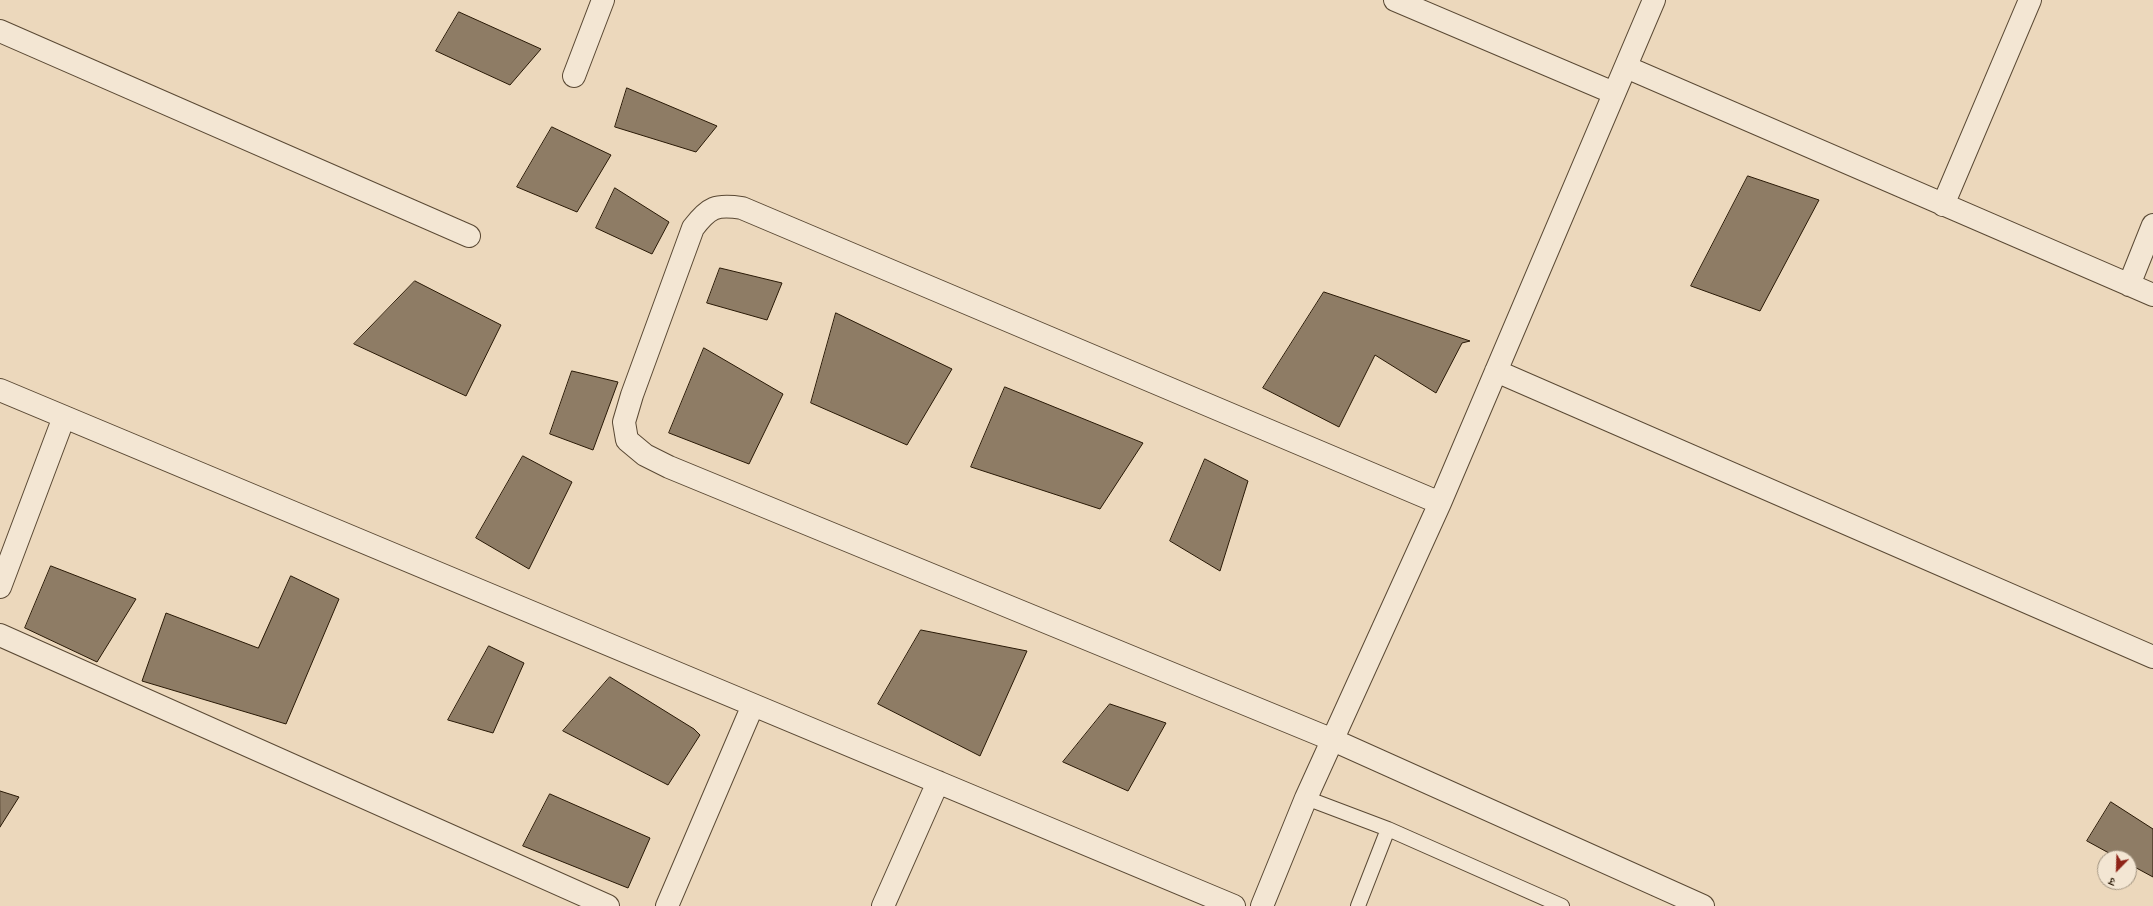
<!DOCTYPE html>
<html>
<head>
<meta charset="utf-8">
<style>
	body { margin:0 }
	#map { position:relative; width:2153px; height:906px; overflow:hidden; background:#ecd8bc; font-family:Vollkorn,"Noto Serif Devanagari",serif }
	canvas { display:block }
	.north { position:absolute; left:2097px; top:850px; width:40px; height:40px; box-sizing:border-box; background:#f3e6d3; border:1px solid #a29481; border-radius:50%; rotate:203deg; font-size:11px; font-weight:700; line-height:16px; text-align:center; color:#291906 }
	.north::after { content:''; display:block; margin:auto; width:14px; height:18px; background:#8f2418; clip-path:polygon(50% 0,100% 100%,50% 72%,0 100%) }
</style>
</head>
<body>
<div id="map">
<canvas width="2153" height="906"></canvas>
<div class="north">उ</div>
</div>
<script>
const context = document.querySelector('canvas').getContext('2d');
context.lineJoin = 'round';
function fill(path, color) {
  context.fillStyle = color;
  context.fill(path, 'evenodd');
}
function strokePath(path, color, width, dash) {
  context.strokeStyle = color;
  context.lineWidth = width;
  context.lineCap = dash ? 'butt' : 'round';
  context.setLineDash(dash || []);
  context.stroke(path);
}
const building = new Path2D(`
	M 459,12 L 541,49 L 510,85 L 436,51 Z
	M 627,88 L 717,126 L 696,152 L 615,127 Z
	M 552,127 L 611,155 L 577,212 L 517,187 Z
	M 1748,176 L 1819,200 L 1760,311 L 1691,286 Z
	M 615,188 L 669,222 L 652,254 L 596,228 Z
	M 720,268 L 782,283 L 767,320 L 707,303 Z
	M 415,281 L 501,325 L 466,396 L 354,344 Z
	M 1324,292 L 1470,341 L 1462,343 L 1436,393 L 1375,355 L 1339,427 L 1263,388 Z
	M 836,313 L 952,369 L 907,445 L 811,403 Z
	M 704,348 L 783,394 L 749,464 L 669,433 Z
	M 572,371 L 618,382 L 593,450 L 550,434 Z
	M 1005,387 L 1143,443 L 1100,509 L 971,467 Z
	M 523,456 L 572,482 L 529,569 L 476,538 Z
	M 1205,459 L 1248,481 L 1220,571 L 1170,541 Z
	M 51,566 L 136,599 L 97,662 L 25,628 Z
	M 291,576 L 339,599 L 286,724 L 142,681 L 166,613 L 258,648 Z
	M 921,630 L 1027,651 L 980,756 L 878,704 Z
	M 489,646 L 524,663 L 493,733 L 448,720 Z
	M 610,677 L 694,729 L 700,735 L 668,785 L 563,731 Z
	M 1110,704 L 1166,723 L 1128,791 L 1063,762 Z
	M 0,791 L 19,797 L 0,827 Z
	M 550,794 L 650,838 L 628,888 L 523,846 Z
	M 2111,802 L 2153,829 L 2153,877 L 2129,864 L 2129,858 L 2118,858 L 2087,841 Z`);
fill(building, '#8e7c65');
strokePath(building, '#291906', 1);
const service = new Path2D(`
	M 1306,798 L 1388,829
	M 1358,906 L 1388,829 L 1562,906`);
const minor = new Path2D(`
	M 1395,0 L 1614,93
	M 0,31 L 469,236
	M 1626,67 L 2153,295
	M 574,76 L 603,0
	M 1943,205 L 2030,0
	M 2129,285 L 2153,225
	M 1496,371 L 2153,657
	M 0,390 L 1234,906
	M 1440,503 L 742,208 C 716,204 709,207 693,228 L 632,395 L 624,422 L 627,440 L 645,455 L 669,467 L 1333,740 L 1703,906
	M 0,587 L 64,417
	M 0,635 L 608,906
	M 667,906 L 753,705
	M 883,906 L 938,782
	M 1262,906 L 1306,798 L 1440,503 L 1654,0`);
strokePath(service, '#5a4934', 16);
strokePath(minor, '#5a4934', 24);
strokePath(service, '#f3e6d3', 14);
strokePath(minor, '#f3e6d3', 22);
</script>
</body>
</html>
